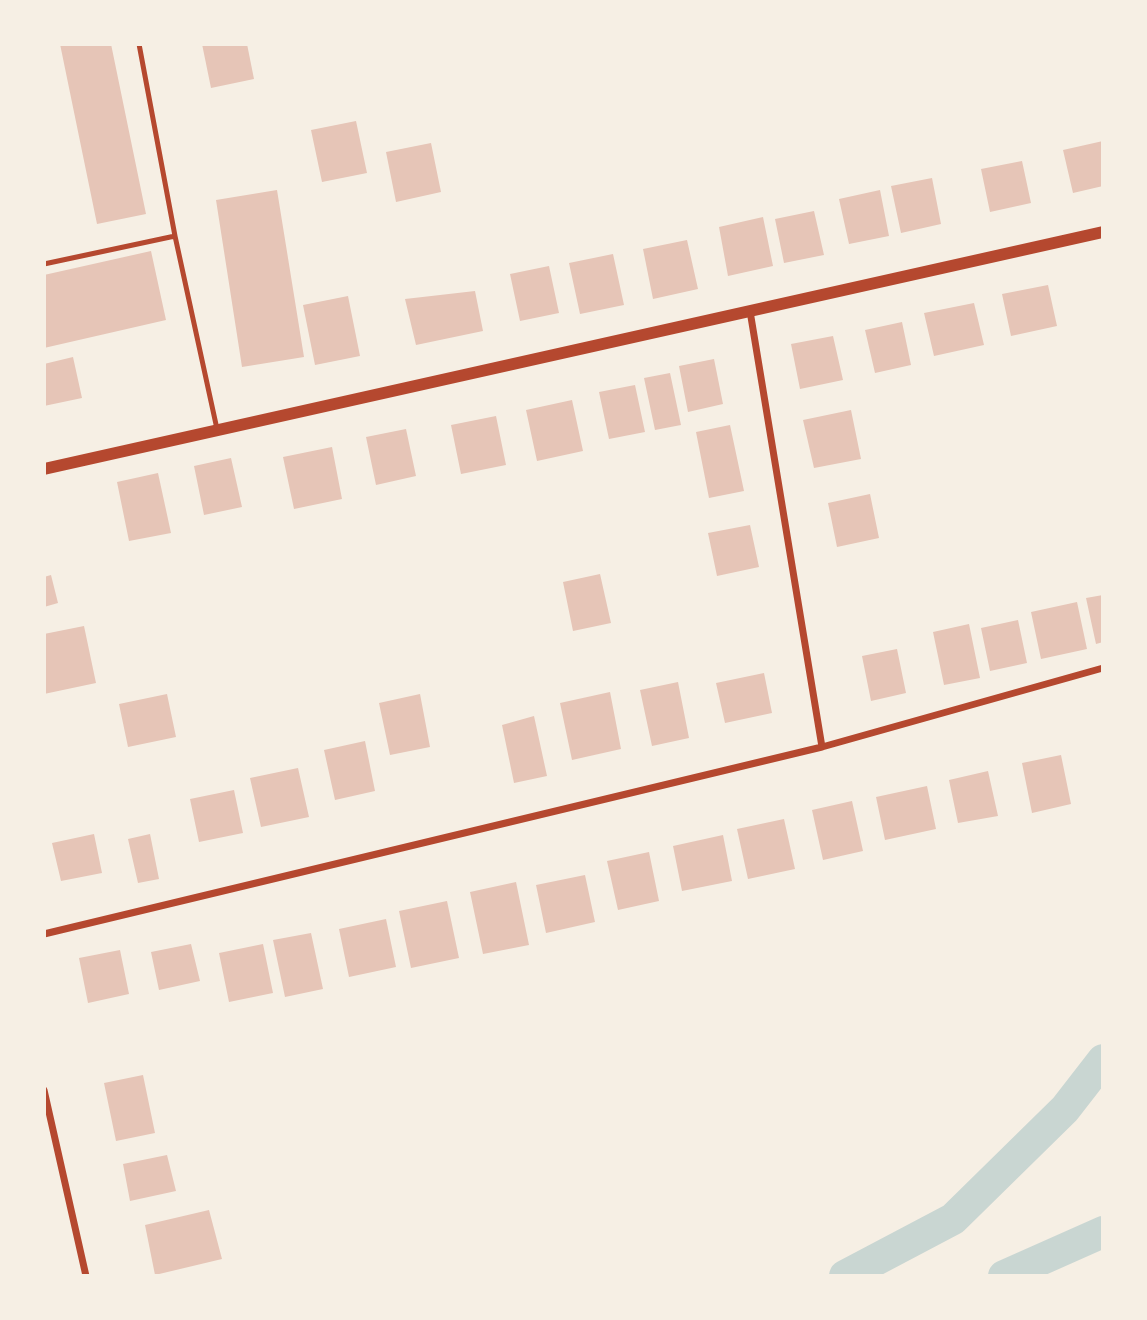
<!DOCTYPE html>
<html>
<head>
<meta charset="utf-8">
<style>
	body { margin:0 }
	#map { position:relative; width:1147px; height:1320px; overflow:hidden; background:#f6efe4; font-family:Literata,serif }
	canvas { display:block }
	.frame { position:absolute; inset:0; border:46px solid #f6efe4; pointer-events:none }
</style>
</head>
<body>
<div id="map">
<canvas width="1147" height="1320"></canvas>
<div class="frame"></div>
</div>
<script>
const context = document.querySelector('canvas').getContext('2d');
context.lineJoin = 'round';
function strokePath(path, color, width, dash) {
  context.strokeStyle = color;
  context.lineWidth = width;
  context.lineCap = dash ? 'butt' : 'round';
  context.setLineDash(dash || []);
  context.stroke(path);
}
function fill(path, color) {
  context.fillStyle = color;
  context.fill(path, 'evenodd');
}
strokePath(new Path2D(`
	M 845,1276 L 953,1219 L 1065,1109 L 1103,1060
	M 1004,1276 L 1103,1232`), '#c9d6d2', 32);
fill(new Path2D(`
	M 60,44 L 111,44 L 146,214 L 97,224 Z
	M 202,44 L 247,44 L 254,79 L 211,88 Z
	M 356,121 L 367,173 L 322,182 L 311,130 Z
	M 1103,141 L 1103,186 L 1073,193 L 1063,150 Z
	M 431,143 L 441,192 L 396,202 L 386,152 Z
	M 1022,161 L 1031,203 L 990,212 L 981,169 Z
	M 932,178 L 941,224 L 901,233 L 891,186 Z
	M 277,190 L 304,357 L 242,367 L 216,200 Z
	M 880,190 L 889,236 L 849,244 L 839,199 Z
	M 814,211 L 824,255 L 784,263 L 775,219 Z
	M 763,217 L 773,266 L 728,276 L 719,227 Z
	M 687,240 L 698,289 L 653,299 L 643,249 Z
	M 151,251 L 166,320 L 44,348 L 44,275 Z
	M 613,254 L 624,305 L 580,314 L 569,263 Z
	M 549,266 L 559,313 L 520,321 L 510,274 Z
	M 1048,285 L 1057,326 L 1011,336 L 1002,294 Z
	M 475,291 L 483,331 L 416,345 L 405,299 Z
	M 348,296 L 360,356 L 315,365 L 303,305 Z
	M 974,303 L 984,345 L 934,356 L 924,313 Z
	M 902,322 L 911,365 L 875,373 L 865,330 Z
	M 833,336 L 843,380 L 800,389 L 791,344 Z
	M 73,357 L 82,398 L 44,406 L 44,364 Z
	M 714,359 L 723,404 L 688,412 L 679,366 Z
	M 670,373 L 681,425 L 655,430 L 644,378 Z
	M 635,385 L 645,432 L 609,439 L 599,392 Z
	M 572,400 L 583,451 L 537,461 L 526,410 Z
	M 851,410 L 861,459 L 814,468 L 803,420 Z
	M 496,416 L 506,465 L 461,474 L 451,425 Z
	M 730,425 L 744,491 L 709,498 L 696,432 Z
	M 406,429 L 416,476 L 376,485 L 366,437 Z
	M 332,447 L 342,499 L 294,509 L 283,457 Z
	M 231,458 L 242,507 L 204,515 L 194,466 Z
	M 158,473 L 171,533 L 129,541 L 117,482 Z
	M 870,494 L 879,538 L 837,547 L 828,503 Z
	M 750,525 L 759,567 L 717,576 L 708,533 Z
	M 600,574 L 611,623 L 573,631 L 563,582 Z
	M 51,575 L 58,603 L 44,607 L 44,577 Z
	M 1103,595 L 1103,642 L 1096,644 L 1086,598 Z
	M 1077,602 L 1087,649 L 1041,659 L 1031,612 Z
	M 1018,620 L 1027,663 L 990,671 L 981,628 Z
	M 969,624 L 980,678 L 944,685 L 933,632 Z
	M 84,626 L 96,683 L 44,694 L 44,634 Z
	M 897,649 L 906,693 L 871,701 L 862,656 Z
	M 764,673 L 772,713 L 725,723 L 716,683 Z
	M 678,682 L 689,738 L 652,746 L 640,690 Z
	M 610,692 L 621,749 L 572,760 L 560,703 Z
	M 167,694 L 176,737 L 128,747 L 119,704 Z
	M 420,694 L 430,747 L 390,755 L 379,703 Z
	M 534,716 L 547,776 L 514,783 L 502,725 Z
	M 365,741 L 375,791 L 335,800 L 324,750 Z
	M 1061,755 L 1071,804 L 1032,813 L 1022,763 Z
	M 298,768 L 309,817 L 261,827 L 250,778 Z
	M 988,771 L 998,816 L 958,823 L 949,780 Z
	M 927,786 L 936,829 L 885,840 L 876,797 Z
	M 234,790 L 243,833 L 199,842 L 190,799 Z
	M 852,801 L 863,851 L 823,860 L 812,810 Z
	M 784,819 L 795,869 L 748,879 L 737,829 Z
	M 94,834 L 102,873 L 61,881 L 52,843 Z
	M 150,834 L 159,879 L 138,883 L 128,839 Z
	M 723,835 L 732,881 L 682,891 L 673,846 Z
	M 649,852 L 659,901 L 618,910 L 607,861 Z
	M 585,875 L 595,922 L 546,933 L 536,885 Z
	M 516,882 L 529,945 L 483,954 L 470,892 Z
	M 447,901 L 459,958 L 411,968 L 399,911 Z
	M 386,919 L 396,967 L 349,977 L 339,929 Z
	M 311,933 L 323,989 L 285,997 L 273,940 Z
	M 191,944 L 200,981 L 159,990 L 151,952 Z
	M 263,944 L 273,993 L 229,1002 L 219,953 Z
	M 120,950 L 129,994 L 88,1003 L 79,958 Z
	M 143,1075 L 155,1133 L 116,1141 L 104,1083 Z
	M 167,1155 L 176,1191 L 130,1201 L 123,1164 Z
	M 209,1210 L 222,1259 L 155,1275 L 145,1225 Z`), '#e6c5b7');
strokePath(new Path2D(`
	M 139,44 L 175,236
	M 44,264 L 175,236 L 217,429`), '#b5482f', 5);
strokePath(new Path2D(`
	M 750,311 L 822,747
	M 44,934 L 822,747 L 1103,668
	M 44,1090 L 86,1276`), '#b5482f', 7);
strokePath(new Path2D(`
	M 44,469 L 1103,232`), '#b5482f', 12);
</script>
</body>
</html>
